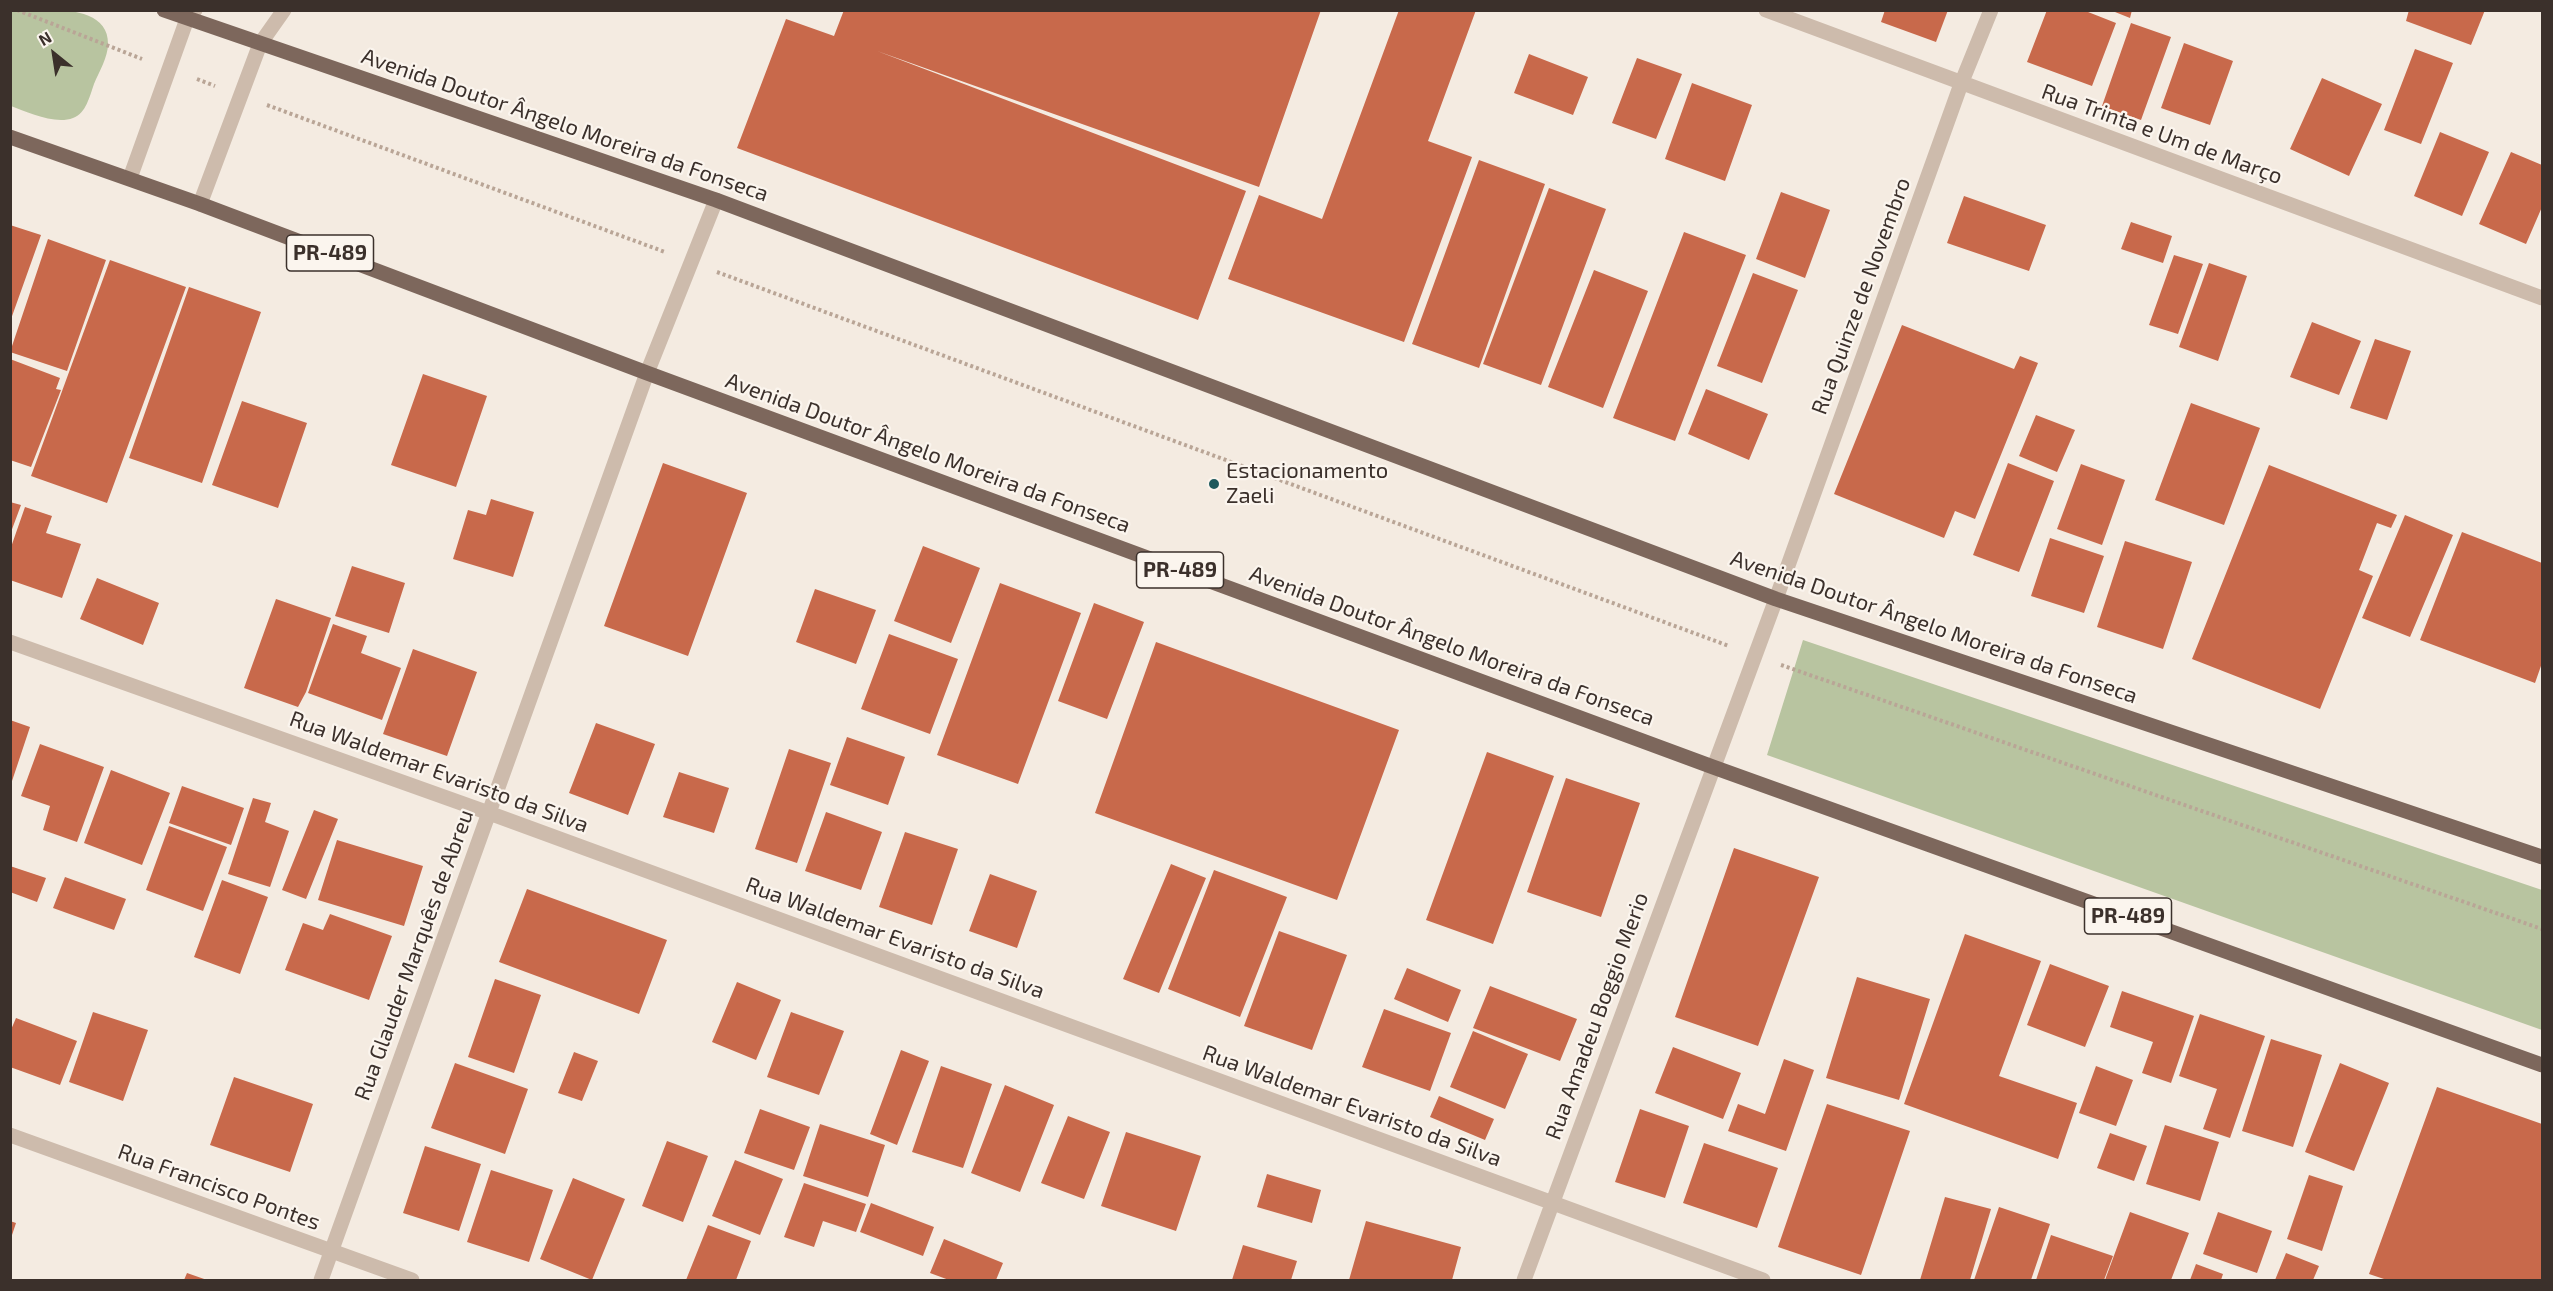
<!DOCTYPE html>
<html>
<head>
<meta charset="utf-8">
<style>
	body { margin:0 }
	#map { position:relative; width:2553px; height:1291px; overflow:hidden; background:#f4ebe1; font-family:"Exo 2",sans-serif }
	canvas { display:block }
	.frame { position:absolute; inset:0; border:12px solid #3b302b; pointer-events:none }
	.north { position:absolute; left:24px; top:24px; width:60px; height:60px; -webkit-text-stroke:4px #fbf5ee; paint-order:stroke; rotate:330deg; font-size:16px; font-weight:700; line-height:24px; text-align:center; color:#3b302b }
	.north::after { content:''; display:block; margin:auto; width:21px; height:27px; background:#3b302b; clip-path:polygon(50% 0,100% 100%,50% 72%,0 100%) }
</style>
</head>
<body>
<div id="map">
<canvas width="2553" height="1291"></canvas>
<div class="frame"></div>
<div class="north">N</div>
</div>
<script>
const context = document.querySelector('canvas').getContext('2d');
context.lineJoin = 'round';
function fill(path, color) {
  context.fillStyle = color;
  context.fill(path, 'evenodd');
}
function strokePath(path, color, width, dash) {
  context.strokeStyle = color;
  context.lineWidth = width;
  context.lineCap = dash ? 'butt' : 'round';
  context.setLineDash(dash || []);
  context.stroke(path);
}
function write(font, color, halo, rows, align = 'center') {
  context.font = font + ' "Exo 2",sans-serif';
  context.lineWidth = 4.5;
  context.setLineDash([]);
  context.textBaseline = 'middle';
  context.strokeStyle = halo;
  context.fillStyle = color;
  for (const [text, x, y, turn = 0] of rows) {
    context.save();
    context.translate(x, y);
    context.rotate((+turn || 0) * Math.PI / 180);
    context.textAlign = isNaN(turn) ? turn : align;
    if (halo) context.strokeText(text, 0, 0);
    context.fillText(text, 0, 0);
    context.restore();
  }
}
fill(new Path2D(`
	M 10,11 C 38,10 109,1 108,44 C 108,57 99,72 94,84 C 90,95 86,114 73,118 C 55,125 27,112 11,106 Z
	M 1803,640 L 2542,890 L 2542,1030 L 1767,755 Z`), '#b8c4a0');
fill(new Path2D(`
	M 844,10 L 1321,10 L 1259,187 L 877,51 L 1246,191 L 1198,320 L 737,148 L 786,19 L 834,36 Z
	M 1399,10 L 1476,10 L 1428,141 L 1472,157 L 1404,342 L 1228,279 L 1259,195 L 1322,219 Z
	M 1885,10 L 1948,10 L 1936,42 L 1881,22 Z
	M 2047,10 L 2083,10 L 2116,23 L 2092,86 L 2027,62 Z
	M 2110,10 L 2132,10 L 2130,18 Z
	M 2409,10 L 2485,10 L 2471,45 L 2406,21 Z
	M 2131,23 L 2171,37 L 2141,120 L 2102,106 Z
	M 2184,43 L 2233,61 L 2210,125 L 2161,108 Z
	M 2415,49 L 2453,63 L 2421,144 L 2384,130 Z
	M 1529,54 L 1588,77 L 1573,115 L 1514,93 Z
	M 1637,58 L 1682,74 L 1656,139 L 1612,123 Z
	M 2322,78 L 2382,104 L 2349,176 L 2290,149 Z
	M 1692,83 L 1752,105 L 1725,181 L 1665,159 Z
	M 2440,132 L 2489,152 L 2462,216 L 2414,196 Z
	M 2511,152 L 2542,165 L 2542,207 L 2526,244 L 2479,224 Z
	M 1479,160 L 1545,184 L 1479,368 L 1412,344 Z
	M 1549,188 L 1606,209 L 1541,385 L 1483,364 Z
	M 1781,192 L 1830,210 L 1805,278 L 1756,259 Z
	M 1964,196 L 2046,225 L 2029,271 L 1947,243 Z
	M 2131,222 L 2172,236 L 2163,263 L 2121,249 Z
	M 10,225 L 41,235 L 11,319 L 10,319 Z
	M 1684,232 L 1746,255 L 1675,441 L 1613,418 Z
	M 48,239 L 106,260 L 67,371 L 10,352 Z
	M 2174,255 L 2203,264 L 2178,334 L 2149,325 Z
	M 110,260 L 186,287 L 107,503 L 31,476 Z
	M 2209,263 L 2247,276 L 2218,361 L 2179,347 Z
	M 1594,270 L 1648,291 L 1603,408 L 1548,387 Z
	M 1753,273 L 1798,290 L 1762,383 L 1717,366 Z
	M 189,287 L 261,312 L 202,483 L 129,458 Z
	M 2312,322 L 2361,341 L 2339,395 L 2290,377 Z
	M 1902,325 L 2014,369 L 2020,356 L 2038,363 L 1975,519 L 1955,511 L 1944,538 L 1834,494 Z
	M 2375,339 L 2411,351 L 2387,420 L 2350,408 Z
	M 10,359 L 60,378 L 56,389 L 61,390 L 31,467 L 10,460 Z
	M 423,374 L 487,396 L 456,487 L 391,465 Z
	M 1706,389 L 1768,414 L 1749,460 L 1688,434 Z
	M 242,401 L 307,423 L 278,508 L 212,485 Z
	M 2191,403 L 2260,428 L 2224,525 L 2155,500 Z
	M 2036,415 L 2075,430 L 2057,472 L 2019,456 Z
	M 663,463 L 747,493 L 688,656 L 604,626 Z
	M 2008,463 L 2054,481 L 2019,572 L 1973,555 Z
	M 2081,464 L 2125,480 L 2102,545 L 2057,529 Z
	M 2269,465 L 2397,515 L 2391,528 L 2377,523 L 2359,570 L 2373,576 L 2320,709 L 2192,659 Z
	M 491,499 L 534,512 L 513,577 L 453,559 L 468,510 L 486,515 Z
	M 10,502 L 21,505 L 11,532 L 10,532 Z
	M 25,507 L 52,516 L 46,533 L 81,544 L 62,598 L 10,580 L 10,550 Z
	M 2405,515 L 2453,535 L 2410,637 L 2362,618 Z
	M 2462,532 L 2542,563 L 2542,663 L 2535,683 L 2420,640 Z
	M 2050,538 L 2104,556 L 2084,613 L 2031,596 Z
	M 2125,541 L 2192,562 L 2163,649 L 2097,627 Z
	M 923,546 L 980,568 L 951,643 L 894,621 Z
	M 352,566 L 405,583 L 389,633 L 335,616 Z
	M 97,578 L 159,603 L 143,645 L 80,619 Z
	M 1000,583 L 1081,613 L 1018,784 L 937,755 Z
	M 815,589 L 876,610 L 856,664 L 796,642 Z
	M 276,599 L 331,618 L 306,692 L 298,707 L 244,688 Z
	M 1094,603 L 1144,622 L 1107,719 L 1058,701 Z
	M 333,624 L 367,636 L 361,653 L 401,668 L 382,720 L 308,693 Z
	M 889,634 L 958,659 L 930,734 L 861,709 Z
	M 1156,642 L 1399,730 L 1337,900 L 1095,813 Z
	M 413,649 L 477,672 L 447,756 L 383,734 Z
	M 10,720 L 30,727 L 11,784 L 10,784 Z
	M 596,723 L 655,744 L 628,815 L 569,793 Z
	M 847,737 L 905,757 L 888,805 L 830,785 Z
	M 40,744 L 104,767 L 77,842 L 43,830 L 50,806 L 21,796 Z
	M 789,749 L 831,763 L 797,863 L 755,849 Z
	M 1487,752 L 1554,776 L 1493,944 L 1426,920 Z
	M 111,770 L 170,793 L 142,865 L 84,843 Z
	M 679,772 L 729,788 L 714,833 L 663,817 Z
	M 1566,778 L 1640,803 L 1601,917 L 1527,892 Z
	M 182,786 L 244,808 L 231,845 L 169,823 Z
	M 253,798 L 271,803 L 265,822 L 289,831 L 270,887 L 228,874 Z
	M 314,810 L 338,819 L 306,899 L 282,890 Z
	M 826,812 L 882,832 L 861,890 L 805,871 Z
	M 169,826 L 227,847 L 203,911 L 146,890 Z
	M 905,832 L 958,849 L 932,925 L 879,907 Z
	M 337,840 L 423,866 L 404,926 L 318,900 Z
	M 1734,848 L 1819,877 L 1758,1046 L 1675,1017 Z
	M 1171,864 L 1206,878 L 1159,993 L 1123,979 Z
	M 10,866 L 46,878 L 37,902 L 10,892 Z
	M 1214,870 L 1287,897 L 1240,1017 L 1168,989 Z
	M 990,874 L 1037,891 L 1017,948 L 969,931 Z
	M 65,877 L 126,899 L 114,930 L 53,908 Z
	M 222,880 L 268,897 L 240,974 L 194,957 Z
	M 527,889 L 667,940 L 639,1014 L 499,962 Z
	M 330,914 L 392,936 L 369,1000 L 285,970 L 303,923 L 323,930 Z
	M 1279,931 L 1347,955 L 1312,1050 L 1244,1026 Z
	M 1965,934 L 2041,961 L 1999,1076 L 2077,1103 L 2058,1159 L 1904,1104 Z
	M 2050,964 L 2109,986 L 2085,1047 L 2027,1025 Z
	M 1407,968 L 1461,990 L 1448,1022 L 1394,999 Z
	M 1857,977 L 1930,999 L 1899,1100 L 1826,1078 Z
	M 495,979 L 541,995 L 514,1073 L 468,1057 Z
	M 737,982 L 781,1000 L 756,1060 L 712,1042 Z
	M 1490,986 L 1577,1019 L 1560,1061 L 1473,1028 Z
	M 2122,991 L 2194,1016 L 2171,1083 L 2142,1073 L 2153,1042 L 2110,1027 Z
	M 1384,1009 L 1451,1033 L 1430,1091 L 1362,1067 Z
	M 93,1012 L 148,1030 L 123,1101 L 69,1082 Z
	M 791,1012 L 844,1031 L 819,1095 L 767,1077 Z
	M 2200,1014 L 2265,1036 L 2230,1138 L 2203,1129 L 2217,1089 L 2179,1076 Z
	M 16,1018 L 77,1041 L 60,1085 L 10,1067 L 10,1032 Z
	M 1473,1031 L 1528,1054 L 1505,1109 L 1450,1087 Z
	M 2271,1039 L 2322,1055 L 2293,1147 L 2242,1131 Z
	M 1673,1047 L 1741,1073 L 1723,1119 L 1655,1093 Z
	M 901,1050 L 929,1061 L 897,1145 L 870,1134 Z
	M 574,1052 L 598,1061 L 582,1101 L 558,1093 Z
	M 1784,1059 L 1814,1070 L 1786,1151 L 1728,1131 L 1738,1104 L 1765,1114 Z
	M 455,1063 L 528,1089 L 505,1154 L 431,1128 Z
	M 2340,1063 L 2389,1083 L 2354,1171 L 2305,1152 Z
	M 941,1066 L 992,1084 L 963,1168 L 912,1152 Z
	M 2096,1066 L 2133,1080 L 2116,1126 L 2079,1113 Z
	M 234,1077 L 313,1104 L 290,1172 L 210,1145 Z
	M 1005,1085 L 1054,1105 L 1020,1192 L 971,1173 Z
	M 2437,1087 L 2542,1124 L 2542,1280 L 2387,1280 L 2369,1274 Z
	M 1439,1096 L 1494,1119 L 1485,1140 L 1430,1117 Z
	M 1827,1104 L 1910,1131 L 1861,1275 L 1778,1247 Z
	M 760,1109 L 810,1127 L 794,1170 L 744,1153 Z
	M 1640,1109 L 1689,1126 L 1665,1198 L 1615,1182 Z
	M 1068,1116 L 1110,1132 L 1084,1199 L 1041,1183 Z
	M 820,1124 L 885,1145 L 868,1197 L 803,1176 Z
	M 2165,1125 L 2219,1142 L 2200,1201 L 2146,1184 Z
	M 1126,1132 L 1201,1156 L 1176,1231 L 1101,1206 Z
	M 2110,1133 L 2147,1146 L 2134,1181 L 2097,1168 Z
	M 667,1141 L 708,1156 L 683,1222 L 642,1206 Z
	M 1704,1143 L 1778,1168 L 1757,1228 L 1683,1203 Z
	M 425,1146 L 481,1164 L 459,1231 L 403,1213 Z
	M 735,1160 L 783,1179 L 760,1235 L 712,1216 Z
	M 491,1170 L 553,1190 L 529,1262 L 467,1242 Z
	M 1267,1174 L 1321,1190 L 1312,1223 L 1257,1207 Z
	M 2309,1175 L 2343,1186 L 2322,1251 L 2287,1239 Z
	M 573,1178 L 625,1199 L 592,1280 L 540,1259 Z
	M 804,1183 L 866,1204 L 856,1232 L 823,1221 L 814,1247 L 784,1237 Z
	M 1945,1197 L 1991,1209 L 1970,1280 L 1920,1280 Z
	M 871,1203 L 934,1227 L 923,1256 L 860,1232 Z
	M 1999,1207 L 2050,1224 L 2031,1280 L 1974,1280 Z
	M 2130,1212 L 2189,1233 L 2171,1280 L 2105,1280 Z
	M 2218,1212 L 2272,1231 L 2257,1273 L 2203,1254 Z
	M 10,1221 L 16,1223 L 11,1238 L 10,1238 Z
	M 1366,1221 L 1461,1247 L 1452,1280 L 1349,1280 Z
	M 708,1225 L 751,1241 L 736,1280 L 686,1280 Z
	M 2051,1235 L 2113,1256 L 2104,1280 L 2036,1280 Z
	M 944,1239 L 1003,1263 L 996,1280 L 949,1280 L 930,1273 Z
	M 1243,1245 L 1297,1261 L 1291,1280 L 1232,1280 Z
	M 2286,1253 L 2319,1266 L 2313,1280 L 2275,1280 Z
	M 2196,1264 L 2223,1274 L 2221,1280 L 2190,1280 Z
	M 187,1273 L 207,1280 L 184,1280 Z`), '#c8694b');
strokePath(new Path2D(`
	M 17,10 L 142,59
	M 197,79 L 215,86
	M 267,105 L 665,252
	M 717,272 L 1729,646
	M 1781,665 L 2542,929`), '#b9a596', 4, [3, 3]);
strokePath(new Path2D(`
	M 1766,10 L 2542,298
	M 10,642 L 489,813 L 1763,1280
	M 10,1135 L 412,1280
	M 321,1280 L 647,373 L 716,200
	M 1524,1280 L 1776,599 L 1961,84 L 1991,10`), '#cdbbac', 15);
strokePath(new Path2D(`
	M 130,178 L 187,19 L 195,10
	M 200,204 L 260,44 L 284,10`), '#cdbbac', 15);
strokePath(new Path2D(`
	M 164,10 L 716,200 L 1776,599 L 2542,857
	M 10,137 L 200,204 L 647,373 L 1713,767 L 2542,1065`), '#7d675c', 15);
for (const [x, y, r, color] of [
	[1214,484,6,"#1f5a5e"]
]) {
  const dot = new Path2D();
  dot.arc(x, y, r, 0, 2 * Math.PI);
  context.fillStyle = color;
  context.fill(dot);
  strokePath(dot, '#fbf5ee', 2);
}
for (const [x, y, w] of [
	[330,253,87],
	[1180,570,87],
	[2128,916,87]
]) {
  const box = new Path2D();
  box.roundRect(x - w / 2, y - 18, w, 36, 4.5);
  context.fillStyle = '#fbf5ee';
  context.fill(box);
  strokePath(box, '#3b302b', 1.5);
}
write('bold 21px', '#3b302b', null, [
	["PR-489",330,253],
	["PR-489",1180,570],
	["PR-489",2128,916]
]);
write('22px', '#3b302b', '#fbf5ee', [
	["Avenida Doutor Ângelo Moreira da Fonseca",565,125,19],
	["Rua Trinta e Um de Março",2162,134,20],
	["Rua Quinze de Novembro",1861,296,-70],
	["Avenida Doutor Ângelo Moreira da Fonseca",928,453,20],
	["Avenida Doutor Ângelo Moreira da Fonseca",1934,627,19],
	["Avenida Doutor Ângelo Moreira da Fonseca",1452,646,20],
	["Rua Waldemar Evaristo da Silva",439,772,20],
	["Rua Waldemar Evaristo da Silva",895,938,20],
	["Rua Glauder Marquês de Abreu",414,955,-70],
	["Rua Amadeu Boggio Merio",1597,1016,-70],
	["Rua Waldemar Evaristo da Silva",1352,1106,20],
	["Rua Francisco Pontes",219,1187,20]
]);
write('22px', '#3b302b', '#fbf5ee', [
	["Estacionamento",1226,471],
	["Zaeli",1226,496]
], 'left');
</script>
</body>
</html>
